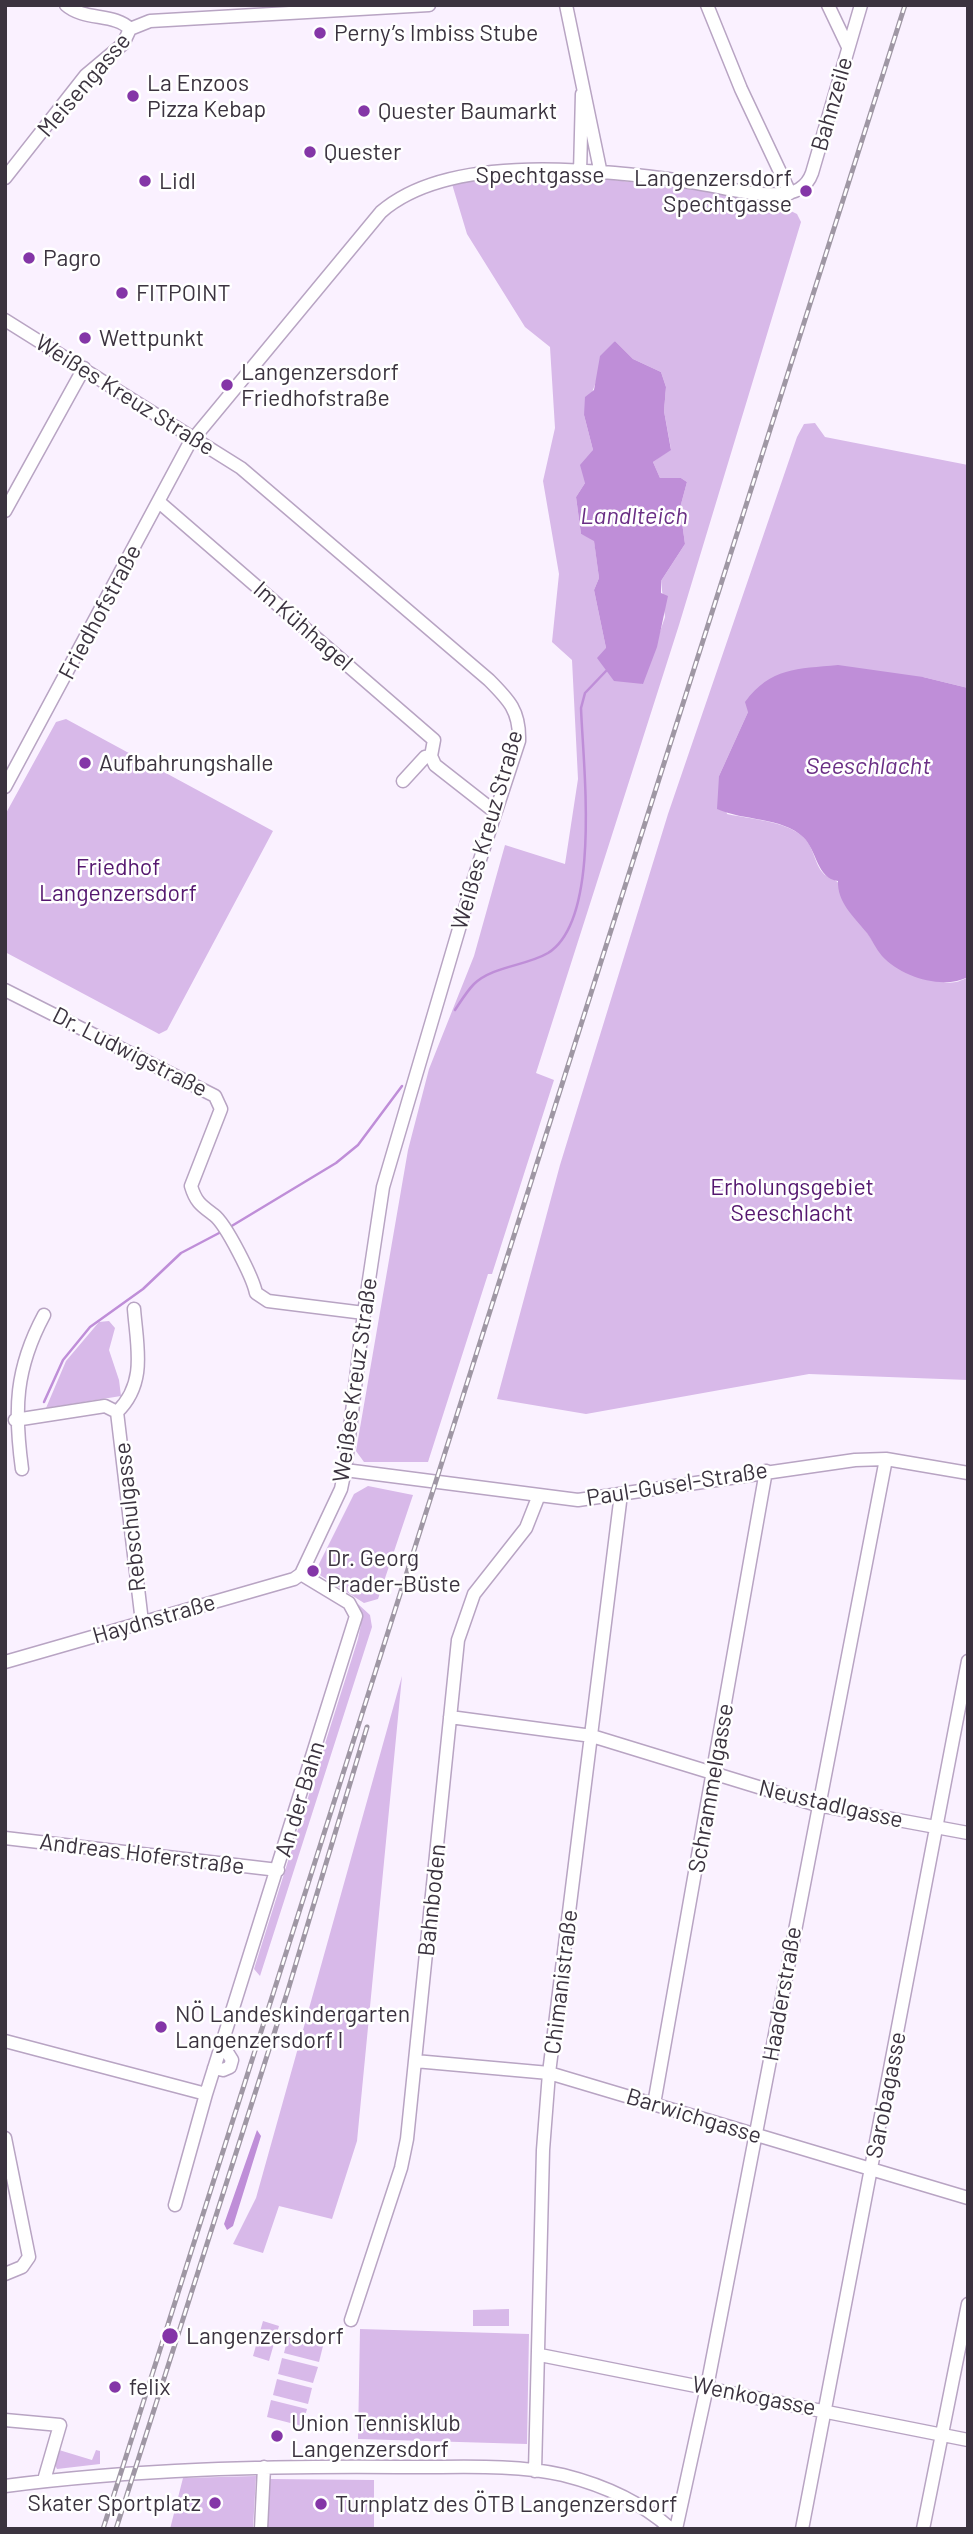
<!DOCTYPE html>
<html>
<head>
<meta charset="utf-8">
<style>
	body { margin:0 }
	#map { position:relative; width:973px; height:2534px; overflow:hidden; background:#faf1ff; font-family:Barlow,sans-serif }
	canvas { display:block }
	.frame { position:absolute; inset:0; border:7px solid #3b333f; pointer-events:none }
</style>
</head>
<body>
<div id="map">
<canvas width="973" height="2534"></canvas>
<div class="frame"></div>
</div>
<script>
const context = document.querySelector('canvas').getContext('2d');
context.lineJoin = 'round';
function fill(path, color) {
  context.fillStyle = color;
  context.fill(path, 'evenodd');
}
function strokePath(path, color, width, dash) {
  context.strokeStyle = color;
  context.lineWidth = width;
  context.lineCap = dash ? 'butt' : 'round';
  context.setLineDash(dash || []);
  context.stroke(path);
}
function write(font, color, halo, rows, align = 'center') {
  context.font = font + ' Barlow,sans-serif';
  context.lineWidth = 5;
  context.setLineDash([]);
  context.textBaseline = 'middle';
  context.strokeStyle = halo;
  context.fillStyle = color;
  for (const [text, x, y, turn = 0] of rows) {
    context.save();
    context.translate(x, y);
    context.rotate((+turn || 0) * Math.PI / 180);
    context.textAlign = isNaN(turn) ? turn : align;
    if (halo) context.strokeText(text, 0, 0);
    context.fillText(text, 0, 0);
    context.restore();
  }
}
fill(new Path2D(`
	M 511,177 L 614,180 L 764,198 L 797,214 L 801,222 L 679,625 L 536,1073 L 554,1080 L 492,1274 L 488,1274 L 428,1462 L 364,1462 L 356,1451 L 408,1150 L 429,1069 L 474,956 L 505,845 L 565,864 L 578,779 L 572,660 L 552,642 L 559,574 L 543,481 L 555,428 L 550,347 L 525,327 L 467,234 L 452,184 L 472,179 ZM 615,341 L 633,359 L 661,372 L 666,387 L 664,411 L 671,449 L 653,462 L 660,478 L 681,478 L 687,482 L 680,508 L 685,544 L 661,581 L 665,617 L 642,684 L 606,648 L 594,590 L 599,578 L 594,540 L 581,534 L 576,497 L 585,483 L 593,450 L 584,415 L 598,376 Z
	M 815,423 L 825,437 L 968,465 L 968,688 L 923,677 L 748,712 L 719,776 L 727,814 C 750,819 785,821 802,836 C 814,846 814,863 823,873 C 827,878 836,878 840,885 C 868,928 875,969 932,980 C 948,983 954,985 968,977 L 968,1380 L 809,1374 L 586,1414 L 497,1399 L 560,1165 L 668,814 L 797,437 L 804,424 Z
	M 66,719 L 273,831 L 167,1030 L 159,1034 L 5,952 L 5,815 L 56,722 Z
	M 109,1321 L 115,1328 L 109,1350 L 119,1380 L 121,1396 L 46,1408 L 66,1361 L 99,1322 Z
	M 368,1486 L 413,1495 L 378,1599 L 364,1603 L 315,1572 L 354,1494 Z
	M 358,1604 L 370,1615 L 372,1627 L 260,1976 L 254,1969 L 358,1639 L 361,1624 Z
	M 402,1676 L 357,2141 L 332,2219 L 279,2206 L 263,2253 L 233,2244 L 256,2198 Z
	M 509,2309 L 509,2326 L 473,2326 L 473,2310 Z
	M 263,2321 L 279,2326 L 269,2361 L 253,2356 Z
	M 360,2329 L 529,2334 L 527,2444 L 358,2439 Z
	M 288,2337 L 323,2346 L 319,2362 L 284,2353 Z
	M 282,2358 L 318,2367 L 313,2383 L 278,2374 Z
	M 277,2379 L 312,2388 L 308,2404 L 273,2395 Z
	M 271,2400 L 307,2409 L 302,2426 L 267,2417 Z
	M 59,2450 L 92,2460 L 96,2450 L 100,2451 L 100,2464 L 57,2469 L 55,2465 Z
	M 256,2476 L 253,2529 L 170,2529 L 183,2478 Z
	M 270,2479 L 374,2480 L 374,2529 L 267,2529 Z`), '#d8b9e9');
fill(new Path2D(`
	M 615,341 L 633,359 L 661,372 L 666,387 L 664,411 L 671,450 L 653,462 L 660,478 L 681,478 L 687,482 L 680,508 L 685,544 L 661,581 L 661,593 L 668,596 L 657,647 L 643,684 L 614,681 L 597,658 L 606,648 L 594,590 L 599,578 L 594,541 L 581,534 L 576,497 L 585,483 L 580,465 L 593,450 L 584,415 L 585,397 L 594,390 L 600,356 Z
	M 838,665 L 923,677 L 968,688 L 968,977 C 943,990 901,977 882,956 C 876,949 872,940 867,933 C 854,917 837,902 838,881 C 817,879 817,850 803,837 C 782,817 744,821 717,809 L 719,776 L 748,712 L 745,702 C 771,667 797,669 838,665 Z
	M 257,2130 L 261,2136 L 233,2226 L 227,2230 L 224,2224 Z`), '#bf8ed8');
strokePath(new Path2D(`
	M 455,1010 C 461,1001 467,991 474,984 C 493,966 526,966 548,953 C 602,919 583,765 581,708 L 585,693 L 606,671
	M 230,1227 L 336,1163 L 358,1145 L 402,1086
	M 44,1402 L 63,1360 L 90,1327 L 143,1289 L 181,1253 L 221,1232`), '#bf8ed8', 2.5);
const minor = new Path2D(`
	M 66,5 C 84,21 115,13 130,29
	M 566,5 L 601,174
	M 707,5 L 741,89 L 790,193
	M 828,5 L 848,47
	M 580,173 L 582,94
	M 5,178 L 86,75 L 123,44 L 130,29 L 150,21 L 429,5
	M 5,320 L 241,468 L 489,680 C 509,700 520,711 519,741 L 474,878 L 383,1187 L 364,1313 L 345,1470 L 341,1489 L 301,1574 L 294,1579 L 5,1662
	M 159,502 L 434,740 L 431,756 L 435,765 L 495,812
	M 5,511 L 84,368
	M 403,781 L 425,757 L 431,756
	M 5,787 L 189,444 L 381,212 C 451,151 602,170 690,182 C 719,186 750,196 779,194 C 795,194 807,187 812,173 L 861,5
	M 5,990 L 215,1096 L 221,1109 L 191,1186 C 196,1203 202,1206 214,1215 C 226,1224 253,1278 256,1293 L 268,1301 L 364,1313
	M 117,1412 C 147,1383 137,1347 134,1309
	M 15,1420 L 105,1406 L 117,1412 L 142,1622
	M 22,1469 C 14,1410 15,1369 44,1315
	M 345,1470 L 578,1500 L 855,1460 L 886,1459 L 968,1473
	M 450,1717 L 592,1736 L 817,1805 L 968,1833
	M 5,1838 L 278,1870
	M 5,2041 L 206,2094
	M 415,2061 L 549,2073 L 968,2198
	M 214,2068 L 223,2070 L 230,2067 L 232,2060 L 227,2052 L 220,2050
	M 654,2104 L 766,1471
	M 5,2138 L 29,2257 L 22,2267 L 5,2274
	M 175,2205 L 206,2094 L 356,1616 L 349,1603 L 301,1574
	M 351,2320 L 401,2168 L 407,2139 L 458,1640 L 474,1594 L 526,1528 L 539,1495
	M 540,2355 L 968,2440
	M 5,2420 L 60,2425 L 44,2480
	M 535,2471 L 543,2150 L 549,2073 L 621,1494
	M 5,2486 C 136,2469 266,2466 398,2467 C 451,2468 510,2463 563,2475 C 603,2485 640,2501 671,2529
	M 261,2529 L 264,2467
	M 676,2529 L 707,2387 L 886,1459
	M 802,2529 L 968,1661
	M 923,2529 L 968,2304`);
strokePath(minor, '#b8a4c3', 15);
strokePath(minor, '#fff', 12);
const rail = new Path2D(`
	M 103,2529 L 905,5
	M 116,2529 L 288,1990 L 367,1727`);
strokePath(rail, '#9f97a4', 5);
strokePath(rail, '#fff', 2.5, [8]);
for (const [x, y, r, color] of [
	[320,33,7,"#8436a7"],
	[133,96,7,"#8436a7"],
	[364,111,7,"#8436a7"],
	[310,152,7,"#8436a7"],
	[145,181,7,"#8436a7"],
	[806,191,7,"#8436a7"],
	[29,258,7,"#8436a7"],
	[122,293,7,"#8436a7"],
	[85,338,7,"#8436a7"],
	[227,385,7,"#8436a7"],
	[85,763,7,"#8436a7"],
	[313,1571,7,"#8436a7"],
	[161,2027,7,"#8436a7"],
	[170,2336,9,"#8436a7"],
	[115,2387,7,"#8436a7"],
	[277,2436,7,"#8436a7"],
	[215,2503,7,"#8436a7"],
	[321,2504,7,"#8436a7"]
]) {
  const dot = new Path2D();
  dot.arc(x, y, r, 0, 2 * Math.PI);
  context.fillStyle = color;
  context.fill(dot);
  strokePath(dot, '#fff', 2.5);
}
write('23px', '#3b333f', '#fff', [
	["Perny’s Imbiss Stube",334,33],
	["La Enzoos",147,83],
	["Pizza Kebap",147,109],
	["Quester Baumarkt",378,111],
	["Quester",324,152],
	["Langenzersdorf",792,178,"right"],
	["Spechtgasse",792,204,"right"],
	["Lidl",159,181],
	["Pagro",43,258],
	["FITPOINT",136,293],
	["Wettpunkt",99,338],
	["Langenzersdorf",241,372],
	["Friedhofstraße",241,398],
	["Aufbahrungshalle",99,763],
	["Dr. Georg",327,1558],
	["Prader-Büste",327,1584],
	["NÖ Landeskindergarten",175,2014],
	["Langenzersdorf I",175,2040],
	["Langenzersdorf",186,2336],
	["felix",129,2387],
	["Union Tennisklub",291,2423],
	["Langenzersdorf",291,2449],
	["Skater Sportplatz",201,2503,"right"],
	["Turnplatz des ÖTB Langenzersdorf",335,2504]
], 'left');
write('23px', '#3b333f', '#fff', [
	["Meisengasse",84,85,-49],
	["Bahnzeile",832,104,-74],
	["Spechtgasse",540,175],
	["Weißes Kreuz Straße",125,395,32],
	["Friedhofstraße",100,612,-62],
	["Im Kühhagel",303,626,41],
	["Weißes Kreuz Straße",487,830,-74],
	["Dr. Ludwigstraße",130,1052,27],
	["Weißes Kreuz Straße",355,1380,-82],
	["Paul-Gusel-Straße",677,1484,-9],
	["Rebschulgasse",130,1517,-96],
	["Haydnstraße",154,1619,-16],
	["Schrammelgasse",711,1788,-80],
	["An der Bahn",300,1799,-73],
	["Neustadlgasse",831,1804,13],
	["Andreas Hoferstraße",142,1854,7],
	["Bahnboden",432,1900,-84],
	["Chimanistraße",561,1982,-83],
	["Haaderstraße",782,1994,-80],
	["Sarobagasse",886,2095,-79],
	["Barwichgasse",694,2116,17],
	["Wenkogasse",754,2396,11]
]);
write('23px', '#55176f', '#fff', [
	["Friedhof",118,867],
	["Langenzersdorf",118,893],
	["Erholungsgebiet",792,1187],
	["Seeschlacht",792,1213]
]);
write('italic 24px', '#6a2e85', '#fff', [
	["Landlteich",634,516],
	["Seeschlacht",868,766]
]);
</script>
</body>
</html>
